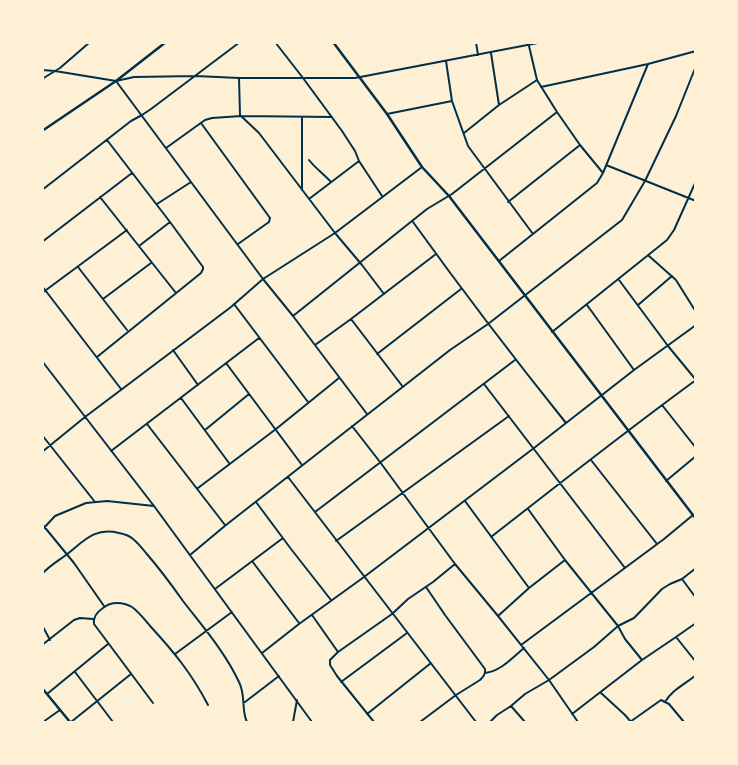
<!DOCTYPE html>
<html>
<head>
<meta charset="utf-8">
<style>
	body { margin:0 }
	#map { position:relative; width:738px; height:765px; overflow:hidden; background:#fdf0d5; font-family:"Fira Sans",sans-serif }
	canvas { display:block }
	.frame { position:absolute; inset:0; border:44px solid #fdf0d5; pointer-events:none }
</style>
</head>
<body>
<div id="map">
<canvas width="738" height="765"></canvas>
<div class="frame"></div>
</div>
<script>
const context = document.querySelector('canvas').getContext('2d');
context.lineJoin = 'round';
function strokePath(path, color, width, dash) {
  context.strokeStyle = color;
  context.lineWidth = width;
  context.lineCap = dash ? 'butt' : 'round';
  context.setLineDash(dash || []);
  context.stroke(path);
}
strokePath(new Path2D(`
	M 275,42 L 303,78 L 342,131 L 355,151 L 359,161 L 382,196
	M 476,42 L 478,55
	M 529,46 L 537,80 L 557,112 L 580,145 L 603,173
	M 491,53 L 499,105
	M 446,61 L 452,101 L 468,146 L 533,234
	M 42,70 L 55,71 L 116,81 L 134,77 L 196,76 L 239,78 L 355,78 L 543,42
	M 239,78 L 240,115 L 259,133 L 335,233 L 362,265 L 384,294
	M 42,79 L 60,68 L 90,42
	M 116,81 L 263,279 L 293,316 L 367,414
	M 541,87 L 648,64 L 696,51
	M 387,114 L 452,101
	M 201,123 L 270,218 L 269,222 L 238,244
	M 464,133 L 499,105 L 537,80
	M 166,148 L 198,125 L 205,120 L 212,118 L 241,116 L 332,117
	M 309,160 C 315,168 325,175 331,182
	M 606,165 L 696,201
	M 42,190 L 131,121 L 142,115 L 151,109 L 240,42
	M 302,190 L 302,117
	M 100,197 L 176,293
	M 309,199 L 359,161
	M 508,202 L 580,145
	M 157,204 L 191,182
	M 413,222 C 462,290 513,357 566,423
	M 42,242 L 132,173
	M 139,246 L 170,222
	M 649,256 L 676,280 L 696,312
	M 499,261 L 597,183 L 603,173 L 648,64
	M 78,267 L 127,330
	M 619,280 L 668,346 L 696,380
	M 42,286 L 121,389
	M 42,293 L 127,230
	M 103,299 L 151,263
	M 234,304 L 308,402
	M 587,305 L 634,370
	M 638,305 L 672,276
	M 293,316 L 427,209 L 452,194 L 557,112
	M 351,319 L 403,387
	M 552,332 L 667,240 L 674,230 L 696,181
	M 315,345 L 351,319 L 436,254
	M 173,350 L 198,385
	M 377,354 L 461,289
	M 97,357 L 201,273 L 203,269 L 203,267 L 170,222 L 107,140
	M 42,361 L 154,506
	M 226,363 L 302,465
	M 484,384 L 625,568
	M 181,398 L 229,463
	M 662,405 L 696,448
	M 147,424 L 225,525
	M 352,426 L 380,462 L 455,564 L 498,616 L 549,680 L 578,722
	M 205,430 L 249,394
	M 42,435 L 95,502
	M 111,451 L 259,338
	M 42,452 L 85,417 L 231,307 L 263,279 L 335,233 L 422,167
	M 591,460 L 657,544
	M 288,477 L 476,722
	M 666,481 L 696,456
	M 198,488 L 276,429 L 339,378
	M 465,501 L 529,588
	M 256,502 L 291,549 L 331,600
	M 528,509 L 565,560 L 618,626 L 625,639 L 642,660
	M 315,512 L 515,360
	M 42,524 L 74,563 L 104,606
	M 42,530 L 55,516 L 86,503 L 107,501 L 154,506 L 312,722
	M 491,537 C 559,484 626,431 696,380
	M 336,541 L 509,416
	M 190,555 L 226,525 L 450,350 L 488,324 L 622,220 L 645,181 L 676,116 L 696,66
	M 252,561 L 299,623
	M 42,574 C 49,566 58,561 66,555 C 84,541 94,527 119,533 C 124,534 130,536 133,539 C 138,543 142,548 146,553 C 159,568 171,584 183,601 C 203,627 225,652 239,682 C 246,695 241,710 247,722
	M 682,579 L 696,598
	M 215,589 L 283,538
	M 312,615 L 338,652
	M 498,616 L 529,588 L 565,560
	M 42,625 L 50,640
	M 676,637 L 696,662
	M 42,645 L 74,620 L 80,618 L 93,619
	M 521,645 L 664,539 L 693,515
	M 262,653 L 299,624 L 364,577 L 534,448 L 634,370 L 696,325
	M 175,654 L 232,612
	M 75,672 L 113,722
	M 485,673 C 501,671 512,658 524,648
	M 341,682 L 407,633
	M 601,693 L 625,715 L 631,722
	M 47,694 L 108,644
	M 245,702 L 279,676
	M 665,702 C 673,689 684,685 696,675
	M 153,703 L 94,624 C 93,617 97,612 103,608 C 111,601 123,602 132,607 C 139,612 145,620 151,627 C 174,652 192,674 208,705
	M 511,706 L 525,722
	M 367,714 L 431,663
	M 572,714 L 642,660 L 676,637 L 696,623
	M 43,722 L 60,710
	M 71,722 L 131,674
	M 293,722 L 297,700
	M 374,722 L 337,676 L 330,665 L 330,660 L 338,652 L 392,614 L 408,599 L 433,582 L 455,564
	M 420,722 L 456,695 L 480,680 C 483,677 486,674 485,669 L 445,615 L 426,587
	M 490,722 L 497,715 L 511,706 L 525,694 L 549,680 L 594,647 L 618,626 L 634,618 L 662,589 L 670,584 L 682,579 L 696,568
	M 630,722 L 661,700 L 669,704 L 684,722`), '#003049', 2);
strokePath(new Path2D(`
	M 333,42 L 387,114 L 422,167 L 449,196 L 696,519
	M 42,131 L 116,81 L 166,42
	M 42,688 L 70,722`), '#003049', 2.5);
</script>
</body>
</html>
